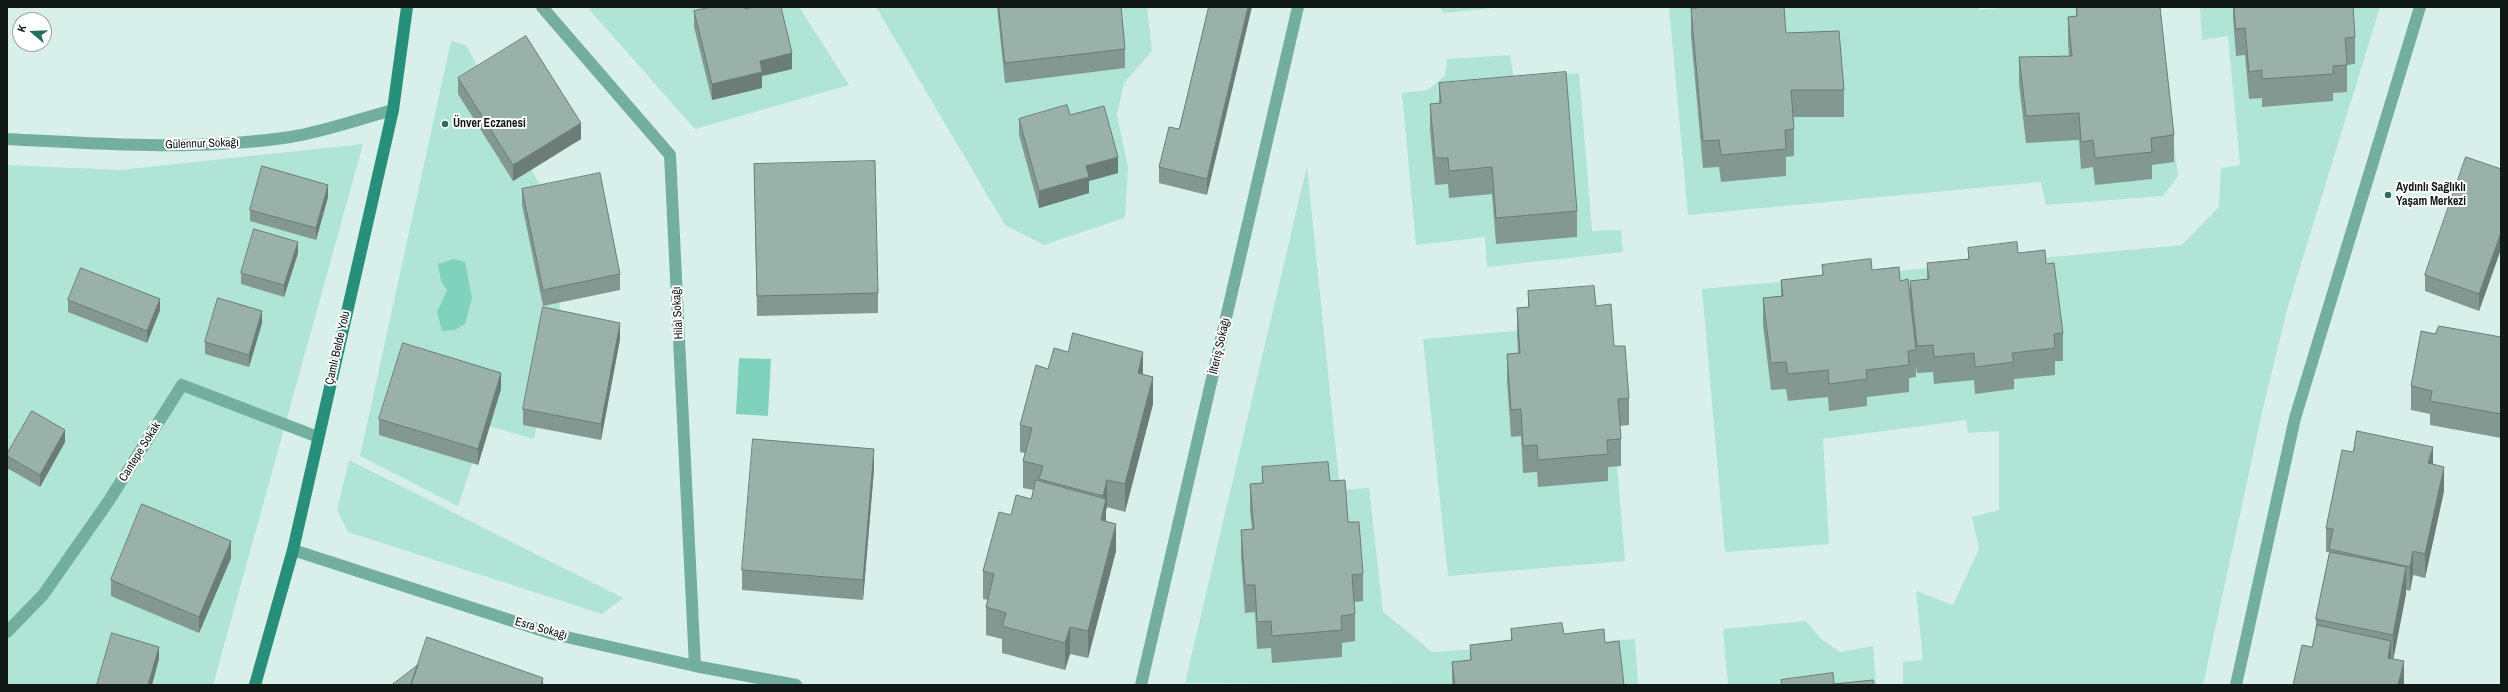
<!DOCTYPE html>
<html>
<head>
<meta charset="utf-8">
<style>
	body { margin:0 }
	#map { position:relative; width:2508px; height:692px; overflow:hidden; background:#d8f0e9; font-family:"Archivo Narrow",sans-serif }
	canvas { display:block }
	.frame { position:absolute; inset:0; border:8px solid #0f1815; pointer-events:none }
	.north { position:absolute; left:12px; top:12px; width:40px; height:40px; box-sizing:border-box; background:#fff; border:1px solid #9fa3a1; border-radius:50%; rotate:289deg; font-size:11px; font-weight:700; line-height:16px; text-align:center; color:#0f1815 }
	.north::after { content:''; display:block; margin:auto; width:14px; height:18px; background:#2a6c5d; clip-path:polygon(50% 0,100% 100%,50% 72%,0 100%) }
</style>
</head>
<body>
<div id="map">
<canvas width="2508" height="692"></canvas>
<div class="frame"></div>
<div class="north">K</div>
</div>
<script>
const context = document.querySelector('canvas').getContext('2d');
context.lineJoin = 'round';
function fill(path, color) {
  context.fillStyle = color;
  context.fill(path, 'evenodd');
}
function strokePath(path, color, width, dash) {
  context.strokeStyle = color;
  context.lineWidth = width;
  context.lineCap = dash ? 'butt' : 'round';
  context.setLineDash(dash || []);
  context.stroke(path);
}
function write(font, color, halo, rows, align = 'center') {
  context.font = font + ' "Archivo Narrow",sans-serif';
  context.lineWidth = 4;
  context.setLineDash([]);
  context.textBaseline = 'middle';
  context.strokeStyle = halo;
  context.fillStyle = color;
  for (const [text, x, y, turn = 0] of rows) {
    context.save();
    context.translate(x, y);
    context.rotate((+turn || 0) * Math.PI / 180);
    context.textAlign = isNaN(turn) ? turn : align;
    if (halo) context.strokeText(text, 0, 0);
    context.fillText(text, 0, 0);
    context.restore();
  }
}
fill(new Path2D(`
	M 587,7 L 799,7 L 849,85 L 695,129 Z
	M 876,7 L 1147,7 L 1152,51 L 1124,83 L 1117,115 L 1128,167 L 1125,218 L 1044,245 L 1005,225 Z
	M 1440,7 L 1503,7 L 1443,13 Z
	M 1669,7 L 1979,7 L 1979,10 L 2015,7 L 2157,7 L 2178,176 L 2163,196 L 2046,205 L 2041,182 L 1688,215 Z
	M 2200,7 L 2380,7 L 2288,306 L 2265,399 L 2203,685 L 1903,685 L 1903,662 L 1923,660 L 1916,591 L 1953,605 L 1979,549 L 1972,517 L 1999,510 L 1999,431 L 1968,433 L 1966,420 L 1823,439 L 1829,544 L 1725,552 L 1702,289 L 2182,245 L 2219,207 L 2221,168 L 2240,165 L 2228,36 L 2202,40 Z
	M 451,41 L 466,45 L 543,191 L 560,307 L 556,333 L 534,439 L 485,425 L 458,506 L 360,456 Z
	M 1510,55 L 1514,78 L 1579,73 L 1592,231 L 1621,230 L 1623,252 L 1487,267 L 1485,237 L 1416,245 L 1402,93 L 1428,90 L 1445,76 L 1447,59 Z
	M 363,144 L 213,685 L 7,685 L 7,165 L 120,170 Z
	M 1307,166 L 1340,490 L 1369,488 L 1383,612 L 1432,652 L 1635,639 L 1638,685 L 1185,683 Z
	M 1605,323 L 1625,561 L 1448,576 L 1423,339 Z
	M 349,460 L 623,598 L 602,614 L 348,532 L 337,510 Z
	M 1806,621 L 1821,639 L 1840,652 L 1873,646 L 1876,685 L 1728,685 L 1723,629 Z`), '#b0e4d5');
fill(new Path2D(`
	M 454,259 L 465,262 L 472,298 L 465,324 L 455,330 L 442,331 L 437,312 L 447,290 L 441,281 L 438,264 Z
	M 739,358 L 771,359 L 768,416 L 736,414 Z`), '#81d2bd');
strokePath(new Path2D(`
	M 542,7 L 670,155 L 695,666
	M 7,139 C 101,144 196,151 290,137 C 324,132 359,119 393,110
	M 293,550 L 553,634 L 695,666 L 796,685
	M 7,632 L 43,595 L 108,502 L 182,385 L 318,437
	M 1141,685 L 1298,7
	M 2236,685 L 2295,418 L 2420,7`), '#74ae9e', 12);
strokePath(new Path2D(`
	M 255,685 L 293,550 L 393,110 L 407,7`), '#28907a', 12);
fill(new Path2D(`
	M 997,7 L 1121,7 L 1125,49 L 1125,68 L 1005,83 Z
	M 1209,7 L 1207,195 L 1159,183 L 1159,167 L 1179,129 Z
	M 2076,7 L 2160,7 L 2174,135 L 2174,162 L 2152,165 L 2152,179 L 2095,185 L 2093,167 L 2081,169 L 2079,140 L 2026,143 L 2019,84 L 2019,57 L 2069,56 L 2068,44 L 2068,17 L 2076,16 Z
	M 2233,7 L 2353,7 L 2355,37 L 2355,64 L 2347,65 L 2347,92 L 2333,93 L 2333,101 L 2262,107 L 2262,98 L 2249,99 L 2245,55 L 2236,56 L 2233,18 Z
	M 745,9 L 792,69 L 762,76 L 762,88 L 712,100 L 694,27 L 694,11 Z
	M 1691,9 L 1786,33 L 1844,90 L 1844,117 L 1793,117 L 1794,129 L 1794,156 L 1786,157 L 1786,176 L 1721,182 L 1719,167 L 1703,168 L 1691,36 Z
	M 458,78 L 581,139 L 513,181 L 458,94 Z
	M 1439,83 L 1577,211 L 1577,237 L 1496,244 L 1492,194 L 1449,198 L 1448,184 L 1435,185 L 1430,130 L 1430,104 L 1439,103 Z
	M 1070,115 L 1118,173 L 1089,181 L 1089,193 L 1039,208 L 1019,135 L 1019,119 Z
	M 754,164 L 878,293 L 878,313 L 757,316 Z
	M 2501,169 L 2501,249 L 2479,311 L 2425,291 L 2425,275 Z
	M 522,189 L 620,274 L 620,290 L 543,306 L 522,205 Z
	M 328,197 L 316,240 L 250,221 L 250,210 Z
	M 1968,248 L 2018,253 L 2046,264 L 2063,333 L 2063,361 L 2055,361 L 2055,375 L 2014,379 L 2014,389 L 1975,394 L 1974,380 L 1934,384 L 1933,372 L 1917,373 L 1916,366 L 1916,377 L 1909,378 L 1909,392 L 1867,397 L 1867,406 L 1829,411 L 1828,397 L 1788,401 L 1786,389 L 1771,390 L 1763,325 L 1763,298 L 1781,296 L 1781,280 L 1822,275 L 1822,265 L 1872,270 L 1900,281 L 1910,295 L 1910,281 L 1927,279 L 1927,263 L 1968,259 Z
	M 298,253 L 284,297 L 241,284 L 241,273 Z
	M 1528,291 L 1596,306 L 1614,346 L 1629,398 L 1629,425 L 1620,426 L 1621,439 L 1621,466 L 1608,467 L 1608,481 L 1538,487 L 1537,472 L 1523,473 L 1521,436 L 1511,437 L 1507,381 L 1507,354 L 1518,353 L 1517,335 L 1517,308 L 1528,307 Z
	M 68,300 L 160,310 L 147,343 L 68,312 Z
	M 262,323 L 249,367 L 205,354 L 205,342 Z
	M 2435,334 L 2501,337 L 2501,438 L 2430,425 L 2430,414 L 2411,410 L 2411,386 Z
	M 620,339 L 601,440 L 523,425 L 523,409 Z
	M 1048,369 L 1143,374 L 1153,404 L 1125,512 L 1107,507 L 1106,510 L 1106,521 L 1116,551 L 1088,658 L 1070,654 L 1065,670 L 1002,653 L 1002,639 L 986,635 L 986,607 L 988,600 L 983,599 L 983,571 L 1011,515 L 1031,499 L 1034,490 L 1023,488 L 1023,461 L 1025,453 L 1020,452 L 1020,425 Z
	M 501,389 L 478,465 L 379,435 L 379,419 Z
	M 65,442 L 40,487 L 7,468 L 7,454 Z
	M 2353,452 L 2433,464 L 2444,491 L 2425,578 L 2413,575 L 2410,591 L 2406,590 L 2406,594 L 2393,659 L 2404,685 L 2312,647 L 2316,630 L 2316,619 L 2329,555 L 2329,552 L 2326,552 L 2326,528 Z
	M 1262,467 L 1330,481 L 1348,522 L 1363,574 L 1363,601 L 1354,602 L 1355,614 L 1355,641 L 1342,643 L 1342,657 L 1272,663 L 1271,648 L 1257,649 L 1255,612 L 1245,613 L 1241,557 L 1241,530 L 1252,529 L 1250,511 L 1250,484 L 1262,483 Z
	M 874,469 L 863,600 L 742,590 L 742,570 Z
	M 231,558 L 199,633 L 111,596 L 111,580 Z
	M 1511,629 L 1564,634 L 1605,643 L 1624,685 L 1452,685 L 1452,662 L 1470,660 L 1470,645 L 1511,640 Z`), '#849892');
fill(new Path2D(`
	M 1248,7 L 1252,7 L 1207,195 L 1207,179 Z
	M 792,53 L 792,69 L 762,76 L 762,88 L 712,100 L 712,84 L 760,61 Z
	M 581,123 L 581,139 L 513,181 L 513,165 Z
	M 1118,157 L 1118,173 L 1089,181 L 1089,193 L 1039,208 L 1039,191 L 1086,166 Z
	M 328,185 L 328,197 L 316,240 L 316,228 Z
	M 2501,233 L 2501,249 L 2479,311 L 2479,294 Z
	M 298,242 L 298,253 L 284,297 L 284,285 Z
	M 160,299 L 160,310 L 147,343 L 147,331 Z
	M 262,311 L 262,323 L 249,367 L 249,355 Z
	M 620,323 L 620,339 L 601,440 L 601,424 Z
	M 1143,352 L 1143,379 L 1138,373 Z
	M 501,373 L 501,389 L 478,465 L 478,449 Z
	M 1153,377 L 1153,404 L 1125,512 L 1125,484 Z
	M 65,430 L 65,442 L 40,487 L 40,475 Z
	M 2433,447 L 2433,471 L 2428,463 Z
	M 874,449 L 874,469 L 863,600 L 863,580 Z
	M 2444,467 L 2444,491 L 2425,578 L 2425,554 Z
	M 1107,480 L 1107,507 L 1106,510 L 1106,526 L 1101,520 L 1103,513 L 1103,496 Z
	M 1116,524 L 1116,551 L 1088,658 L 1088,631 Z
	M 231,541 L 231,558 L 199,633 L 199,617 Z
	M 2413,551 L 2413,575 L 2410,591 L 2410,567 Z
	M 2406,567 L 2406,594 L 2393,661 L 2393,635 Z
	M 1070,627 L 1070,654 L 1065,670 L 1065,643 Z
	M 2391,641 L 2391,665 L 2388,658 Z
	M 159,647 L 159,659 L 152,685 L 148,685 Z
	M 2404,661 L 2404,685 L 2398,685 Z
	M 543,678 L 543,685 L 541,685 Z`), '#6c7c77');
const building = new Path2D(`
	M 712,7 L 745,7 L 745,9 L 754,7 L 781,7 L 792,53 L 760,61 L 762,72 L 712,84 L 694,11 Z
	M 999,7 L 1121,7 L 1125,49 L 1005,63 Z
	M 1209,7 L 1248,7 L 1207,179 L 1159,167 L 1169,127 L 1179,129 Z
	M 1705,7 L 1784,7 L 1786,33 L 1839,31 L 1844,90 L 1791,90 L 1794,129 L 1785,130 L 1786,149 L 1721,155 L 1719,140 L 1703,141 L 1691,9 Z
	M 2077,7 L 2160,7 L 2174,135 L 2151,138 L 2152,152 L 2095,158 L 2093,140 L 2081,142 L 2079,113 L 2026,116 L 2019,57 L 2072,56 L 2068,17 L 2077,16 Z
	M 2234,7 L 2353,7 L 2355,37 L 2345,38 L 2347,65 L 2333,66 L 2333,74 L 2262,79 L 2262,70 L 2249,72 L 2245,28 L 2236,29 Z
	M 526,36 L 581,123 L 513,165 L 458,78 Z
	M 1566,72 L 1577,211 L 1496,218 L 1492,167 L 1449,171 L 1448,158 L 1435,158 L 1430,104 L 1441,103 L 1439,83 Z
	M 1067,105 L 1070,115 L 1104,106 L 1118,157 L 1086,166 L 1089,177 L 1039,191 L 1019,119 Z
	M 2466,157 L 2501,169 L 2501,233 L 2479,294 L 2425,275 Z
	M 875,161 L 878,293 L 757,296 L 754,164 Z
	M 262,166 L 328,185 L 316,228 L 250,210 Z
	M 600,173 L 620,274 L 543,290 L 522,189 Z
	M 254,229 L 298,242 L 284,285 L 241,273 Z
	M 2017,242 L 2018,253 L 2045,250 L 2046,264 L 2054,263 L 2063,333 L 2054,334 L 2055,348 L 2012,353 L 2014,362 L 1975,367 L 1974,353 L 1934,357 L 1933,345 L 1917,346 L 1910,281 L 1929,279 L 1927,263 L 1969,259 L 1968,248 Z
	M 1871,259 L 1872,270 L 1899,267 L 1900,281 L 1908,279 L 1916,350 L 1908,351 L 1909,365 L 1866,370 L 1867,379 L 1829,384 L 1828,370 L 1788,374 L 1786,362 L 1771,363 L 1763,298 L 1783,296 L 1781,280 L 1823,275 L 1822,265 Z
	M 81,268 L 160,299 L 147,331 L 68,300 Z
	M 1594,286 L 1596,306 L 1611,304 L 1614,346 L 1625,346 L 1629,398 L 1618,399 L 1621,439 L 1607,440 L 1608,454 L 1538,460 L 1537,445 L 1523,446 L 1521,409 L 1511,410 L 1507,354 L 1520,353 L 1517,308 L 1529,307 L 1528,291 Z
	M 218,298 L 262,311 L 249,355 L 205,342 Z
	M 543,307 L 620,323 L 601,424 L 523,409 Z
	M 2439,326 L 2501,337 L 2501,414 L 2430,401 L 2432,391 L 2411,386 L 2421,331 L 2435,334 Z
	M 1073,333 L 1143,352 L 1138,373 L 1153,377 L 1125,484 L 1107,480 L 1103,496 L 1039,479 L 1043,466 L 1023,461 L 1032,428 L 1020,425 L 1036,365 L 1048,369 L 1054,348 L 1068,352 Z
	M 403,343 L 501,373 L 478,449 L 379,419 Z
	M 32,411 L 65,430 L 40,475 L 7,456 L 7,454 Z
	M 2357,431 L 2433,447 L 2428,463 L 2444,467 L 2425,554 L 2413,551 L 2410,567 L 2329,549 L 2333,529 L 2326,528 L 2342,450 L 2353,452 Z
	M 753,439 L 874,449 L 863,580 L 742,570 Z
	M 1328,462 L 1330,481 L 1345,480 L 1348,522 L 1359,522 L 1363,574 L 1352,575 L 1355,614 L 1341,616 L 1342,630 L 1272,636 L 1271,621 L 1257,622 L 1255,585 L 1245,585 L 1241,530 L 1254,529 L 1250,484 L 1263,483 L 1262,467 Z
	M 1036,480 L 1106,499 L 1101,520 L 1116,524 L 1088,631 L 1070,627 L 1065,643 L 1002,626 L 1006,613 L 986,607 L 994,574 L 983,571 L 999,512 L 1011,515 L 1016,495 L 1031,499 Z
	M 142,504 L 231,541 L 199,617 L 111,580 Z
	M 2330,552 L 2406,567 L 2393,635 L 2316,619 Z
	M 1562,623 L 1564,634 L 1604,629 L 1605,643 L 1619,641 L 1624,685 L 1455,685 L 1452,662 L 1471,660 L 1470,645 L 1512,640 L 1511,629 Z
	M 2317,625 L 2391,641 L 2388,658 L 2404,661 L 2398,685 L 2293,685 L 2302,645 L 2312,647 Z
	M 112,633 L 159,647 L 148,685 L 97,685 Z
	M 427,637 L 543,678 L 541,685 L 411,685 Z
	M 418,665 L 411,685 L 392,685 Z
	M 1833,673 L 1834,684 L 1873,680 L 1874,685 L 1782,685 L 1781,680 Z`);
fill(building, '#9ab1aa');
strokePath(building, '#6c7c77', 1);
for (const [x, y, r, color] of [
	[445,124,4,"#2a6c5d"],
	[2388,195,4,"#2a6c5d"]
]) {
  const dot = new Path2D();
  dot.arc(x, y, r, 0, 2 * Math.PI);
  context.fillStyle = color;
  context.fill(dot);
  strokePath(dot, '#fff', 1.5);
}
write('bold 12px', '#0f1815', '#fff', [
	["Ünver Eczanesi",453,124],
	["Aydınlı Sağlıklı",2396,188],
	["Yaşam Merkezi",2396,202]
], 'left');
write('12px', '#0f1815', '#fff', [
	["Gülennur Sokağı",202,144,-2],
	["Hilal Sokağı",678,313,-93],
	["İlteriş Sokağı",1220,346,-77],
	["Çamlı Belde Yolu",338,348,-77],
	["Cantepe Sokak",140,452,-58],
	["Esra Sokağı",541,629,16]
]);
</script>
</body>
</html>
